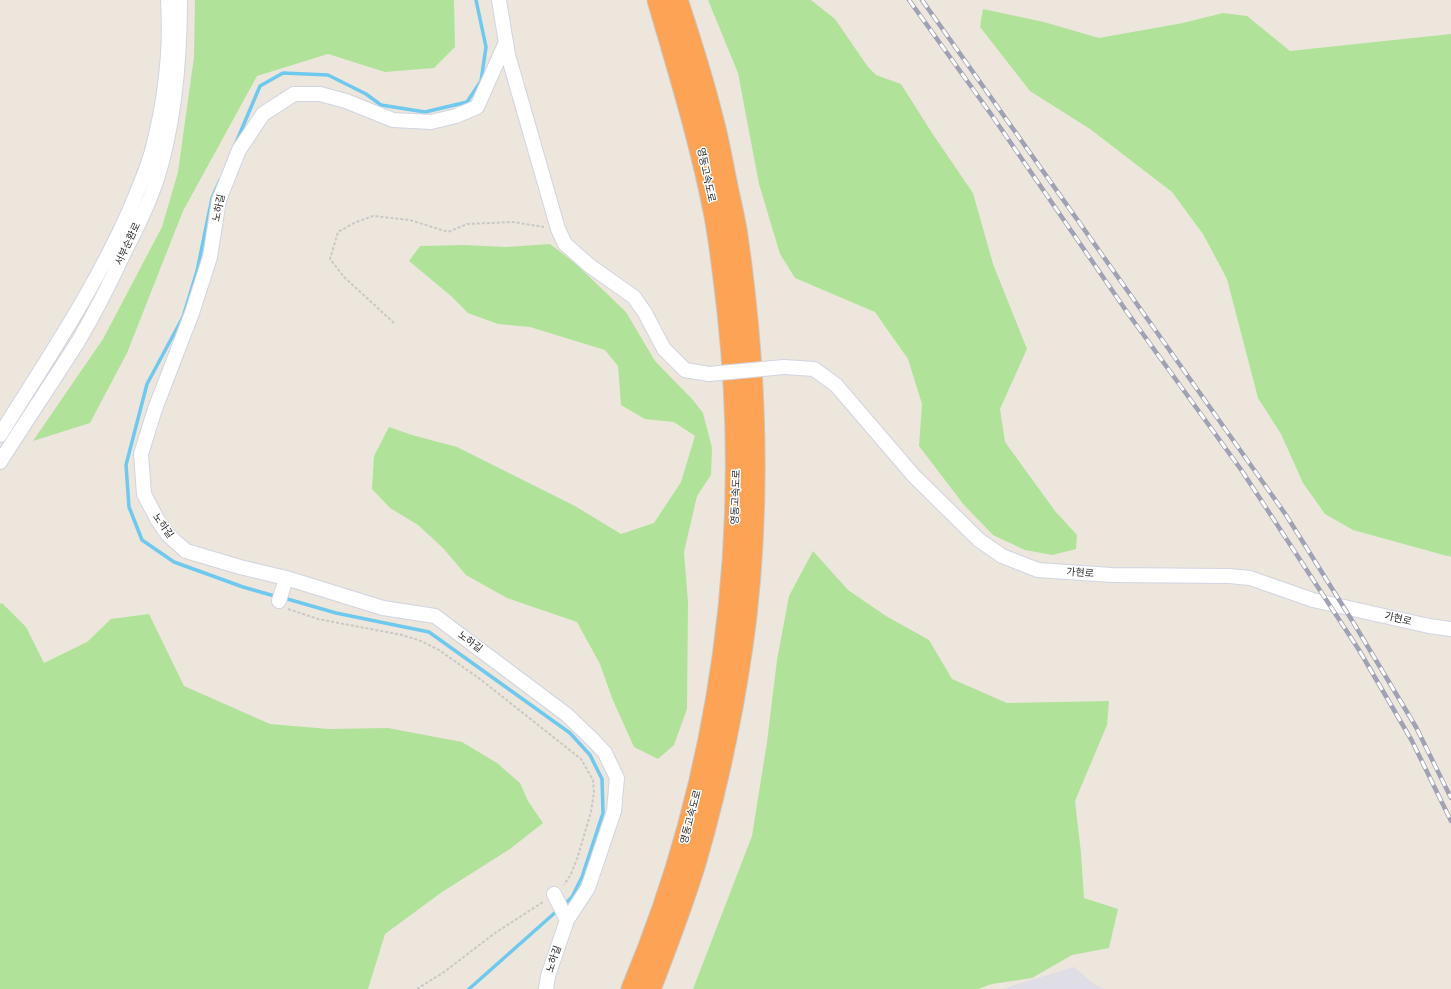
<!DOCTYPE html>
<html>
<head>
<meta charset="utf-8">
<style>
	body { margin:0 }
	canvas { display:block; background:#ece6dc }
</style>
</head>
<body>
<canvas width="1451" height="989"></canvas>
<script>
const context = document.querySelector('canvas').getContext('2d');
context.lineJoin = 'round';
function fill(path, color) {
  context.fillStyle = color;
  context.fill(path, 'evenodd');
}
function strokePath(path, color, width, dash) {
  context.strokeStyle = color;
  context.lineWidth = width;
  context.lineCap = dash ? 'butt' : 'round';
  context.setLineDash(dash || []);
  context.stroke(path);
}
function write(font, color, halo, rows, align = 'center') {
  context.font = font + ' Figtree,"Noto Sans KR",sans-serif';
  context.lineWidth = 3;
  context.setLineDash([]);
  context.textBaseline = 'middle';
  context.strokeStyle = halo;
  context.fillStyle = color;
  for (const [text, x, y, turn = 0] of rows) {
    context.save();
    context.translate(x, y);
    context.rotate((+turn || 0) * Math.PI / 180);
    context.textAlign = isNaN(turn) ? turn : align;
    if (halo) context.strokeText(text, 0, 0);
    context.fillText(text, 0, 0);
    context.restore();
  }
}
fill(new Path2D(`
	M 1074,967 L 1095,985 L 1105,989 L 1002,989 Z`), '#dfdde5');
fill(new Path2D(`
	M 195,0 L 454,0 L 455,47 L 434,68 L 385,72 L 328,54 L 257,76 L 183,211 L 127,353 L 90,423 L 33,441 L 103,339 L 162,227 L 178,172 L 194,57 Z
	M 708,0 L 811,0 L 835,19 L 868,67 L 876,75 L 901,84 L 932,133 L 973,193 L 993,264 L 1027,349 L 1000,409 L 1005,442 L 1055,511 L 1077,535 L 1076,549 L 1052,555 L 1025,550 L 993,535 L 964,505 L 919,446 L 922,404 L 908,359 L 875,312 L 795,278 L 780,254 L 759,184 L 738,73 Z
	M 983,9 L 1044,22 L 1099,38 L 1183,23 L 1223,13 L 1247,16 L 1290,51 L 1451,34 L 1451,557 L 1353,530 L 1325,514 L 1303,483 L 1281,434 L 1258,398 L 1227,279 L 1203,234 L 1172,192 L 1090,129 L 1030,91 L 980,27 Z
	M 550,244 L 576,264 L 626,312 L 655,361 L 693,400 L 703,413 L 712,448 L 711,475 L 697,496 L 684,552 L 688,602 L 687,709 L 674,745 L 658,759 L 634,747 L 612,698 L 600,664 L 577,622 L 507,598 L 466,575 L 443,548 L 418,525 L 390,508 L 372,489 L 374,456 L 389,427 L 412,435 L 457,447 L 575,506 L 621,534 L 654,523 L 681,482 L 695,436 L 674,422 L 645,419 L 621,405 L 618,366 L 605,350 L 530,327 L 498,324 L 468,313 L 451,296 L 409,261 L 420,246 L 464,245 L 506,247 Z
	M 813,551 L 848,590 L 886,616 L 929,640 L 952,679 L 1007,703 L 1109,701 L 1107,725 L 1075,801 L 1081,853 L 1084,898 L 1118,909 L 1109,948 L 1072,955 L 1032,978 L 992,984 L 978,989 L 693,989 L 752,836 L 767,742 L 777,660 L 789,596 Z
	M 2,603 L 26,627 L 44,663 L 87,642 L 111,619 L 149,614 L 184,686 L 270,724 L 329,729 L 388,728 L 462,742 L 497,763 L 520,783 L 528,801 L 543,823 L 510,849 L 442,892 L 385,934 L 368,989 L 0,989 L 0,604 Z`), '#b0e399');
strokePath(new Path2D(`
	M 235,145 L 260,86 L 283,73 L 328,75 L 366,94 L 381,105 L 425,112 L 467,102 L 481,81 L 486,47 L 476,0
	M 220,180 L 212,198 L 197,271 L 183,317 L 147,384 L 126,465 L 129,507 L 142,540 L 174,562 L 243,587 L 278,597
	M 284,598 L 336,613 L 429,632 L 570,733 L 590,755 L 602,779 L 603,813 L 582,877 L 572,897 L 563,906
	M 469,989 L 558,910`), '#6fc9ee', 3.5);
const minor = new Path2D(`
	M 499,0 L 508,55 L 558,229 L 565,244 L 590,266 L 634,297 L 645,313 L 664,349 L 685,370 L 709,374
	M 506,42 L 477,107 L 456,116 L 431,122 L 393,120 L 346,101 L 320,94 L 294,94 L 263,114 L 239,150 L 219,200 L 210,257 L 192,313 L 155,409 L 141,454 L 144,494 L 157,519 L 168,535 L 186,551 L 240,567 L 286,578 L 383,608 L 435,616 L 567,715 L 593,740 L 605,753 L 617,778 L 614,811 L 588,888 L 567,920 L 548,976 L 546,989
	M 784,367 L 814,369 L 836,385 L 914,476 L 979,540 L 1002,556 L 1038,570 L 1111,575 L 1229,576 L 1250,578 L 1313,600 L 1429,626 L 1451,629
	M 0,435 C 46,361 95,289 130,209 C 138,189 148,168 153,147 C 165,100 171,48 168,0
	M 0,462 C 26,421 53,381 79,340 C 96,311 111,281 125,251 C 136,230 148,205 156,182 C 175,123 180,62 180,0
	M 279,601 L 286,578
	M 554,894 L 567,920`);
const highway = new Path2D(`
	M 632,989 C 722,776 753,541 728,312 C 724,280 721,248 715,216 C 701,143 679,72 658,0
	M 650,989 C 666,947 683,904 696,860 C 719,780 736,698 746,616 C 760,491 755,361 737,236 C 735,221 731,206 728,191 C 724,173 721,155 717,137 C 706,90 692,45 677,0`);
strokePath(minor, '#d1d4e3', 16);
strokePath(highway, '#c8c8c8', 23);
strokePath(new Path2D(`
	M 394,323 L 344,277 L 330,259 L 338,232 L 354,223 L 373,216 L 410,220 L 448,232 L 467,224 L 513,222 L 544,227
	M 288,609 L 318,619 L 402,635 L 421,641 L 439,650 L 480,679 L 581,759 L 593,780 L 594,792 L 591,812 L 577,859 L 571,874 L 564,885
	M 417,989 L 444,972 L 495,933 L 543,902`), '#c8c8c8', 2, [3, 2]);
strokePath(minor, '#fff', 14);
strokePath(highway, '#fda356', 21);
const rail = new Path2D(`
	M 909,0 L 993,117 L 1127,312 L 1242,471 L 1359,650 L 1412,741 L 1451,821
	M 922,0 L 1286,515 L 1353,622 L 1416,727 L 1451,798`);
strokePath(rail, '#9fa1b4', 4.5);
strokePath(rail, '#fff', 3, [9]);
const minorBridge = new Path2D(`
	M 709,374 L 784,367`);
strokePath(minorBridge, '#d1d4e3', 16, []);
strokePath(minorBridge, '#fff', 14);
write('10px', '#2a2a2a', '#fff', [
	["영동고속도로",706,175,78],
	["노하길",219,208,-78],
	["서부순환로",128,244,-65],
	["영동고속도로",736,497,-88],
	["노하길",163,526,54],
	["가현로",1080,573,4],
	["가현로",1398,619,13],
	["노하길",470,642,37],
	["영동고속도로",691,817,-75],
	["노하길",554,959,-72]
]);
</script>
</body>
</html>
